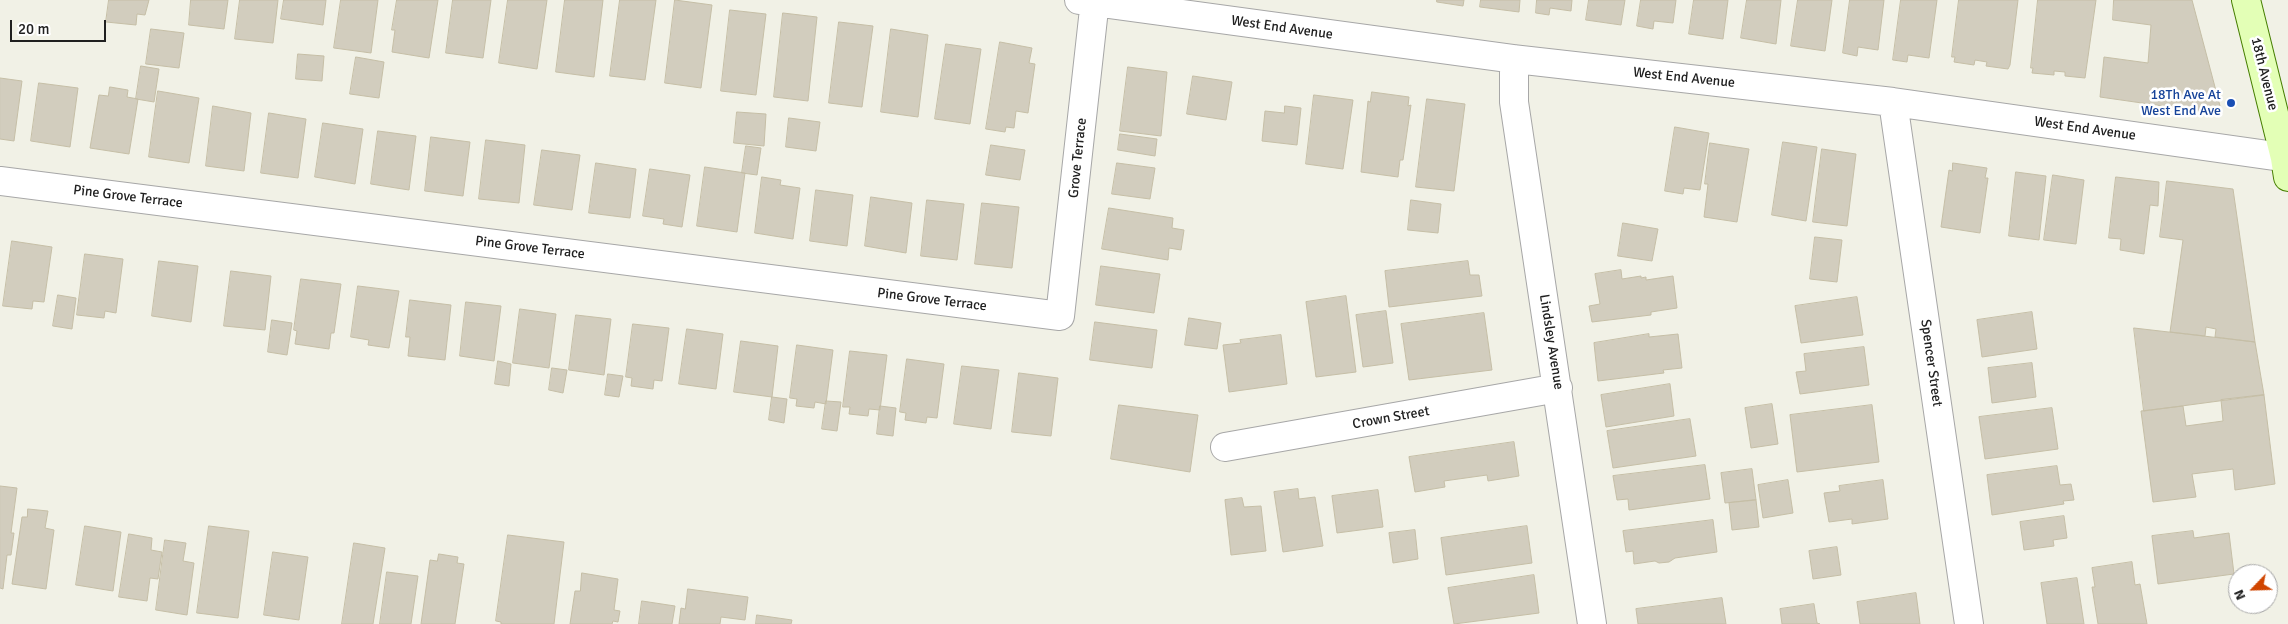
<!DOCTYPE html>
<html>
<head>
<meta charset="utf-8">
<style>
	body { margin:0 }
	#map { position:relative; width:2288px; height:624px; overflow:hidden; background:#f1f1e6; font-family:Signika,sans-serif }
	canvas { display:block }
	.north { position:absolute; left:2228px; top:564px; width:50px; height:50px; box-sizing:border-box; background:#fff; border:1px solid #a6a6a6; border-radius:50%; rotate:246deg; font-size:14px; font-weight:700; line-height:20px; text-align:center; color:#202020 }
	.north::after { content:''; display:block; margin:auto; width:18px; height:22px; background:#d04500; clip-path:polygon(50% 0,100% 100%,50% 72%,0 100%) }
	.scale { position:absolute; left:10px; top:20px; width:96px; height:22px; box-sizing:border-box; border:2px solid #202020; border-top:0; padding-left:6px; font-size:15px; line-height:18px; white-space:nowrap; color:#202020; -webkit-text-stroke:4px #fff; paint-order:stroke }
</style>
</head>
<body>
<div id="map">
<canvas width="2288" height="624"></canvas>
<div class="north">N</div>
<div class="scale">20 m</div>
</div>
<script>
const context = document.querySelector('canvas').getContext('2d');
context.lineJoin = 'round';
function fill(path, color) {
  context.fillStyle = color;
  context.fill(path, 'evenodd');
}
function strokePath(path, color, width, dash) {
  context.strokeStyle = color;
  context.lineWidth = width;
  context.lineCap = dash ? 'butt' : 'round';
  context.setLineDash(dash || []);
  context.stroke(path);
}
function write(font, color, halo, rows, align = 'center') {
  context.font = font + ' Signika,sans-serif';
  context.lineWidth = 5;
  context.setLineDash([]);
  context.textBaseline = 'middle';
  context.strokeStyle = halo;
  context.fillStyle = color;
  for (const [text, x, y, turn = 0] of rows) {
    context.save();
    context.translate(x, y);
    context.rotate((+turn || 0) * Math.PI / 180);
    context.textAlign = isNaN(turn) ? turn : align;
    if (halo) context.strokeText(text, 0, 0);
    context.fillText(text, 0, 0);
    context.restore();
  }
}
const building = new Path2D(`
	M 109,0 L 149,0 L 145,15 L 137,14 L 136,25 L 106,22 Z
	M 191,0 L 228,0 L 224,29 L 189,25 Z
	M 240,0 L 278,0 L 273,43 L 235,39 Z
	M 284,0 L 326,0 L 323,25 L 281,19 Z
	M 341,0 L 378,0 L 371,53 L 334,48 Z
	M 397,0 L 438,0 L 429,58 L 392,52 L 395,30 L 392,30 Z
	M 453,0 L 491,0 L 483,58 L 446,53 Z
	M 508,0 L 547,0 L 537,69 L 499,63 Z
	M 565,0 L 603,0 L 594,77 L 556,72 Z
	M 620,0 L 656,0 L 645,80 L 610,76 Z
	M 675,0 L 712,5 L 701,88 L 665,83 Z
	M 1437,0 L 1464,0 L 1463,6 L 1437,2 Z
	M 1481,0 L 1520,0 L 1519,12 L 1480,7 Z
	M 1537,0 L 1572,0 L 1571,11 L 1550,8 L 1549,15 L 1536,13 Z
	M 1589,0 L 1625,0 L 1621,25 L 1586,20 Z
	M 1641,0 L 1676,0 L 1673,23 L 1654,21 L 1653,29 L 1637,26 Z
	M 1694,0 L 1728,0 L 1723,39 L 1689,34 Z
	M 1747,0 L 1781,0 L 1776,44 L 1741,38 Z
	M 1798,0 L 1832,0 L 1825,51 L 1791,46 Z
	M 1850,0 L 1884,0 L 1878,50 L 1858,47 L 1857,56 L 1843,53 Z
	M 1901,0 L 1937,0 L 1929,58 L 1908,55 L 1907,62 L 1893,60 Z
	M 1959,0 L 2018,0 L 2010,65 L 2008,69 L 1986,66 L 1987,62 L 1975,60 L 1974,65 L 1954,62 L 1955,57 L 1952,57 Z
	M 2038,0 L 2096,0 L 2085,78 L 2065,76 L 2065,72 L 2054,71 L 2054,75 L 2032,73 L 2033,68 L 2031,68 Z
	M 2114,0 L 2192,0 L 2220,106 L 2212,113 L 2100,97 L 2104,57 L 2148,63 L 2151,25 L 2113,20 Z
	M 730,10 L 766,14 L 756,95 L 721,91 Z
	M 783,13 L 817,17 L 808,101 L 774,97 Z
	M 839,22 L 873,26 L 862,107 L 829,103 Z
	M 151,29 L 184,33 L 179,68 L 146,64 Z
	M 891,29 L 928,35 L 918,117 L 881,112 Z
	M 1000,42 L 1032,48 L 1029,63 L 1035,64 L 1028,113 L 1016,111 L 1014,128 L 1006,127 L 1005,132 L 986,129 Z
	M 946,44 L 981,49 L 970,124 L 935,119 Z
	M 298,54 L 324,56 L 322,81 L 296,79 Z
	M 356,57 L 384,62 L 379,98 L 350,94 Z
	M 141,66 L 159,69 L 154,102 L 136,99 Z
	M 1128,67 L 1167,72 L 1161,136 L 1120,131 Z
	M 1193,76 L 1232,82 L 1226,120 L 1187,114 Z
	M 0,78 L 22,81 L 14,141 L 0,139 Z
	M 39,83 L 78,88 L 70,147 L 31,141 Z
	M 110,87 L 128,90 L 127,97 L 138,99 L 129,154 L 90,148 L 99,95 L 108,96 Z
	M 158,91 L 199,98 L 189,163 L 149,157 Z
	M 1372,92 L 1409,97 L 1408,106 L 1411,105 L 1403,160 L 1400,160 L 1398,177 L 1361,172 L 1368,101 L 1370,102 Z
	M 1314,95 L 1353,100 L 1343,169 L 1306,164 Z
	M 1427,99 L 1465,104 L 1454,191 L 1416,187 Z
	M 213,106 L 251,113 L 244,171 L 206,166 Z
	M 1285,106 L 1301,108 L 1297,145 L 1262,141 L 1265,111 L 1284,113 Z
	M 737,112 L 766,114 L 764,146 L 734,143 Z
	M 269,113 L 306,119 L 298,178 L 261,173 Z
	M 789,118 L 820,122 L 816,151 L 786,147 Z
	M 323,123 L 363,129 L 355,184 L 315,177 Z
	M 1675,127 L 1709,133 L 1700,190 L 1684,188 L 1683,194 L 1665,191 Z
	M 378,131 L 416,136 L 409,190 L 371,184 Z
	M 1120,134 L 1157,139 L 1155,156 L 1118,150 Z
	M 431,137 L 470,142 L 463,196 L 425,191 Z
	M 486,140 L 525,145 L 519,203 L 479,199 Z
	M 1783,142 L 1817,147 L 1806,221 L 1772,215 Z
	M 1710,143 L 1749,149 L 1737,222 L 1704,217 L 1708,184 L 1705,184 Z
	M 991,145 L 1025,150 L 1020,180 L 986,175 Z
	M 746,146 L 761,148 L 757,175 L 742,173 Z
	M 1822,149 L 1856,154 L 1847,226 L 1813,222 Z
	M 542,150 L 580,155 L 572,210 L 534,205 Z
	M 596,163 L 636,169 L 630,218 L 589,213 Z
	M 1117,163 L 1155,168 L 1150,199 L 1112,194 Z
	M 1953,163 L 1987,168 L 1985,178 L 1988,178 L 1980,233 L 1941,227 L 1949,170 L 1952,171 Z
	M 705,167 L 745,173 L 737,232 L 697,226 Z
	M 650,169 L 690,175 L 682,227 L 663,224 L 664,219 L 643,216 Z
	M 2016,172 L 2046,176 L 2039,240 L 2009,236 Z
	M 2053,175 L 2084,180 L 2076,244 L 2044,240 Z
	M 762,177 L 781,180 L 780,185 L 800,188 L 793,239 L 755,233 Z
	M 2116,177 L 2159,182 L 2158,206 L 2150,205 L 2144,254 L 2120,250 L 2121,239 L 2109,238 Z
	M 2167,181 L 2233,189 L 2255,342 L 2215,337 L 2216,329 L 2206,327 L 2205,336 L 2170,332 L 2183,240 L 2160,237 Z
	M 816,190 L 853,195 L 847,246 L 810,241 Z
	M 871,197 L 912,203 L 906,253 L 865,246 Z
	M 927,200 L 964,204 L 957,260 L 921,256 Z
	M 1411,200 L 1441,204 L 1438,233 L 1408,230 Z
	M 982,203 L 1019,207 L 1012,268 L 975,264 Z
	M 1109,208 L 1173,218 L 1172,228 L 1184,230 L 1181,250 L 1169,248 L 1168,260 L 1102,249 Z
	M 1623,223 L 1658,229 L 1652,261 L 1618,256 Z
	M 1815,237 L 1842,240 L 1837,282 L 1810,279 Z
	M 12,241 L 52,247 L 44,302 L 33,301 L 32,309 L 3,306 Z
	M 85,254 L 123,259 L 116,313 L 105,311 L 104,318 L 77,315 Z
	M 159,261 L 198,266 L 191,322 L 152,316 Z
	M 1468,261 L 1470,275 L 1479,275 L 1482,296 L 1389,307 L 1385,271 Z
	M 1101,266 L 1160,274 L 1154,313 L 1096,305 Z
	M 1621,270 L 1622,279 L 1641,276 L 1641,278 L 1646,277 L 1646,280 L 1673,276 L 1677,308 L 1651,312 L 1651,315 L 1592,322 L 1589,306 L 1600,304 L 1595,274 Z
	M 231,271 L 271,276 L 265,330 L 224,326 Z
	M 301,279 L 341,284 L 334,333 L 331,333 L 329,349 L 295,344 L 297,331 L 294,330 Z
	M 358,286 L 399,291 L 389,348 L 368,345 L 369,340 L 351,337 Z
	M 58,295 L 76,298 L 72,329 L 53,326 Z
	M 1346,296 L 1356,372 L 1316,377 L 1306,302 Z
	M 1857,297 L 1863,335 L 1801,343 L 1795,306 Z
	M 410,300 L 451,305 L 445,360 L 408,356 L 410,337 L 406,337 Z
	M 466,302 L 501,306 L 494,361 L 460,356 Z
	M 520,309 L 556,314 L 549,368 L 513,363 Z
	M 1386,311 L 1393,363 L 1363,367 L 1356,315 Z
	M 2032,312 L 2037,349 L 1982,357 L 1977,320 Z
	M 1484,313 L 1492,370 L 1409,380 L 1401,324 Z
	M 576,315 L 611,319 L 604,375 L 569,370 Z
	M 1189,318 L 1221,323 L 1217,349 L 1185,345 Z
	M 272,320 L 292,323 L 287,355 L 268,352 Z
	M 1095,322 L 1157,330 L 1152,368 L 1090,360 Z
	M 633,324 L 669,328 L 662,381 L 654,380 L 653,389 L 631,386 L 632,378 L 626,377 Z
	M 2134,328 L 2255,342 L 2264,395 L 2144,411 Z
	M 687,329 L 723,334 L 716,389 L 679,384 Z
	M 1649,334 L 1649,337 L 1678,334 L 1682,368 L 1663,370 L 1664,373 L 1598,381 L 1594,343 Z
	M 1281,335 L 1287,384 L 1229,392 L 1223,345 L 1241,343 L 1240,340 Z
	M 741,341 L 778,346 L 772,397 L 734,392 Z
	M 797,345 L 833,350 L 826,404 L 815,402 L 814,408 L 796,406 L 797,399 L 790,398 Z
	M 1864,347 L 1869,385 L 1800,394 L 1796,372 L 1806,371 L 1804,354 Z
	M 850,351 L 887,355 L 880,410 L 869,409 L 868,416 L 849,414 L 850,407 L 843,407 Z
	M 907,359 L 944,364 L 937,418 L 927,417 L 926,423 L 905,420 L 906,413 L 900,412 Z
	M 498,361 L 511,364 L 509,386 L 495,384 Z
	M 2032,363 L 2036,397 L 1992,403 L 1988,368 Z
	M 962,366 L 999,370 L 991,429 L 954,424 Z
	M 552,368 L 567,370 L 563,393 L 549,390 Z
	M 1019,373 L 1058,378 L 1051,436 L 1012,432 Z
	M 608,374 L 623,376 L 619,397 L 605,395 Z
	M 1670,384 L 1674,416 L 1606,427 L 1601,395 Z
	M 2264,395 L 2275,484 L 2235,490 L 2233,469 L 2192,474 L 2196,497 L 2153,502 L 2141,411 L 2183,406 L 2186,426 L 2223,421 L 2221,400 Z
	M 772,397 L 787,399 L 784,423 L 769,420 Z
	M 826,401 L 841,402 L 837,431 L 822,429 Z
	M 1772,404 L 1778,444 L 1751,448 L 1745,408 Z
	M 1119,405 L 1198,415 L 1190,472 L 1111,459 Z
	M 1872,405 L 1879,462 L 1797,472 L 1790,415 Z
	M 880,406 L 896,408 L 893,436 L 877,434 Z
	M 2052,408 L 2058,449 L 1985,459 L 1979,417 Z
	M 1690,419 L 1696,456 L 1613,468 L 1607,431 Z
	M 1514,442 L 1519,476 L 1488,481 L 1487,475 L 1444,481 L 1445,487 L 1415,492 L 1409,457 Z
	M 1705,465 L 1710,499 L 1629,510 L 1628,499 L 1617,500 L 1613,476 Z
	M 2057,466 L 2060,485 L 2071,484 L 2074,500 L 2063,501 L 2064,504 L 1992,515 L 1987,475 Z
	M 1752,469 L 1756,500 L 1725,503 L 1721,473 Z
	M 1788,480 L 1793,513 L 1763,518 L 1758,485 Z
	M 1883,480 L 1888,519 L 1852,524 L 1852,519 L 1829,522 L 1824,493 L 1840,491 L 1839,486 Z
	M 0,486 L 17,488 L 11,533 L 14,533 L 11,555 L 7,555 L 3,589 L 0,588 Z
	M 1298,489 L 1299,499 L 1315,497 L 1323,546 L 1283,552 L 1274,492 Z
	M 1378,490 L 1383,527 L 1337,533 L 1332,496 Z
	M 1242,498 L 1244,507 L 1261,506 L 1266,551 L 1231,555 L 1225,500 Z
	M 1756,500 L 1759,527 L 1732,530 L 1729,503 Z
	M 28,509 L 48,511 L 45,528 L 54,530 L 46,589 L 12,584 L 22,517 L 27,517 Z
	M 2064,516 L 2067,538 L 2053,540 L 2054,546 L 2024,550 L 2020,522 Z
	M 1713,520 L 1717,552 L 1675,558 L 1669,562 L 1659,563 L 1655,561 L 1634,564 L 1633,551 L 1626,552 L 1623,531 Z
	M 85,526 L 121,532 L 113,591 L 76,585 Z
	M 209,526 L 249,531 L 238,618 L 197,613 Z
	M 1527,526 L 1532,563 L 1446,575 L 1441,538 Z
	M 1415,530 L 1418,559 L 1393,563 L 1389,533 Z
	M 2193,531 L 2194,538 L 2229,533 L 2234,574 L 2158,584 L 2152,536 Z
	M 129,534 L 152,538 L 151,550 L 162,552 L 158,579 L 150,578 L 147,601 L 119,597 Z
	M 508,535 L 564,542 L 554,624 L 501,624 L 501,622 L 496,621 Z
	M 165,540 L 186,543 L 183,561 L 194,563 L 187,615 L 156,610 Z
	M 354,543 L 385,548 L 373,624 L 342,624 Z
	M 1837,547 L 1841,575 L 1813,579 L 1809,551 Z
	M 273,552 L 308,557 L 299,620 L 264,615 Z
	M 439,554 L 458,557 L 457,563 L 464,564 L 455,624 L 421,624 L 430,560 L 437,561 Z
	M 2132,562 L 2135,585 L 2140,584 L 2147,624 L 2098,624 L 2092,587 L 2095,587 L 2092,568 Z
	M 387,572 L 418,576 L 411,624 L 380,624 Z
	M 582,573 L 618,579 L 614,610 L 620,611 L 618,622 L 613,621 L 612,624 L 570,624 L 575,591 L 580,591 Z
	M 1534,575 L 1539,613 L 1454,624 L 1448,588 Z
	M 2077,578 L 2084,624 L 2047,624 L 2041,583 Z
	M 688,589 L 748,597 L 745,620 L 721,617 L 720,624 L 679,624 L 681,608 L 685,609 Z
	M 1916,593 L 1920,624 L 1860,624 L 1857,602 Z
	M 1722,598 L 1726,624 L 1638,624 L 1636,609 Z
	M 642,601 L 675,606 L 672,624 L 639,624 Z
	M 1814,604 L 1817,623 L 1820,624 L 1782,624 L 1780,609 Z
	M 757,615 L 792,620 L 791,624 L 756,624 Z`);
fill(building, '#d2cdbe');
strokePath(building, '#c5bea6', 1);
const minor = new Path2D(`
	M 1079,0 L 1514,59 L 1893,102 L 2288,158
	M 1514,59 L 1514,102 L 1592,624
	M 1893,102 L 1969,624
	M 0,181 L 1060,316 L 1095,0
	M 1225,447 L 1558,388`);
const secondary = new Path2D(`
	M 2246,0 L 2285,158 L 2288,177`);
strokePath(minor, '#a7a7a7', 30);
strokePath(secondary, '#467e00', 30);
strokePath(minor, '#fff', 28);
strokePath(secondary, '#e3ffb6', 28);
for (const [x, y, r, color] of [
	[2231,103,5,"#1a4fb4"]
]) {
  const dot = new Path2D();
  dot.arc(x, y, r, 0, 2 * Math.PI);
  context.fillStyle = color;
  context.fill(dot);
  strokePath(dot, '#fff', 2);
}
write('14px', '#202020', '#fff', [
	["West End Avenue",1282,28,8],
	["18th Avenue",2264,74,76],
	["West End Avenue",1684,78,6],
	["West End Avenue",2085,129,8],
	["Grove Terrace",1078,158,-84],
	["Pine Grove Terrace",128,197,7],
	["Pine Grove Terrace",530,248,7],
	["Pine Grove Terrace",932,300,7],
	["Lindsley Avenue",1551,342,81],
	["Spencer Street",1931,363,82],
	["Crown Street",1391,418,-10]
]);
write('14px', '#164399', '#fff', [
	["18Th Ave At",2221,95],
	["West End Ave",2221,111]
], 'right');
</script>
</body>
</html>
